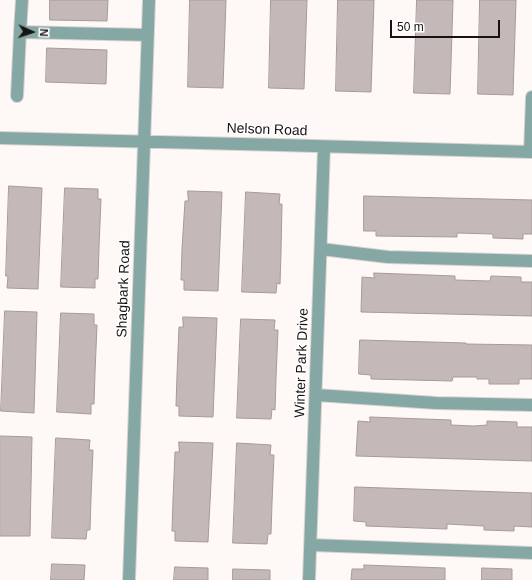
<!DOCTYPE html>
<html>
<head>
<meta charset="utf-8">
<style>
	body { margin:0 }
	#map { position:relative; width:532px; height:580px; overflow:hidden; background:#fef8f6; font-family:Helvetica,sans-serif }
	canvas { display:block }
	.north { position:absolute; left:12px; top:12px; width:40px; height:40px; -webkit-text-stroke:3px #fff; paint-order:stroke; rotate:93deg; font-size:11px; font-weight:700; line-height:16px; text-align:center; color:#171313 }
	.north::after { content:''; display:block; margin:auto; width:14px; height:18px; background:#171313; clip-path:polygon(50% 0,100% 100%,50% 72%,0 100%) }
	.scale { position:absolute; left:390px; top:20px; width:110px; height:18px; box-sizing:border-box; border:2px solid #171313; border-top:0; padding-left:5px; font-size:12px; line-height:14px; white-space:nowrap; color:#171313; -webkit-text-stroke:3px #fff; paint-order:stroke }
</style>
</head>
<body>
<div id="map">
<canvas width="532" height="580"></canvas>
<div class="north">N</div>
<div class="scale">50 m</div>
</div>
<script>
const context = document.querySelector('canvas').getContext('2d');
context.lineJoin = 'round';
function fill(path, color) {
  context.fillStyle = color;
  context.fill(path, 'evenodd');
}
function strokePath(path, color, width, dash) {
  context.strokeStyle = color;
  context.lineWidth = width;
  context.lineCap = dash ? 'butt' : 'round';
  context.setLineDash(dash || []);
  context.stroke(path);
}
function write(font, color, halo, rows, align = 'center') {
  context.font = font + ' Helvetica,sans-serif';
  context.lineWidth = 3;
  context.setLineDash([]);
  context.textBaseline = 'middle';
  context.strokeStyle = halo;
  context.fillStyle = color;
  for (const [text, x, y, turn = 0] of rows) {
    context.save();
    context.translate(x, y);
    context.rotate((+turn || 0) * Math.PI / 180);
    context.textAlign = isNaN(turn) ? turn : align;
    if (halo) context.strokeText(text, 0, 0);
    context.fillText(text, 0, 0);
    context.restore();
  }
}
const building = new Path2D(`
	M 50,0 L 108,0 L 107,21 L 50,20 Z
	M 190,0 L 226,0 L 223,88 L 188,87 Z
	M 271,0 L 307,0 L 304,89 L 269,88 Z
	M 338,0 L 374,0 L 371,92 L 336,91 Z
	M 417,0 L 453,0 L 450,94 L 414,93 Z
	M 480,0 L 516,0 L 513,95 L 478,94 Z
	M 47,48 L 107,50 L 106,84 L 46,82 Z
	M 9,186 L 42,188 L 38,289 L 7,288 L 8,276 L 6,276 Z
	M 65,188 L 98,189 L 98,199 L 101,199 L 99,247 L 98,279 L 95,279 L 95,288 L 61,287 Z
	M 188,191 L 222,192 L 218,291 L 184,290 L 184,280 L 181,280 L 182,249 L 185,201 L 188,201 Z
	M 246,192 L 280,194 L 279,204 L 282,204 L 281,252 L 280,284 L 277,283 L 276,293 L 242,292 Z
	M 364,196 L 532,200 L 532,234 L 523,234 L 523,239 L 493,238 L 493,234 L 457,233 L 457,237 L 376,236 L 376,231 L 364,231 Z
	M 374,273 L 455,276 L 455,280 L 490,281 L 491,276 L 521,277 L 521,282 L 532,282 L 532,316 L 361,312 L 362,277 L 374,278 Z
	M 5,311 L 37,312 L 34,413 L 1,411 Z
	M 61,313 L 94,314 L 94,325 L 97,325 L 95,373 L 94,404 L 91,404 L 91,414 L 57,412 Z
	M 183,317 L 217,318 L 213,417 L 179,416 L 179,406 L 176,406 L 177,375 L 179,327 L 183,327 Z
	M 241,319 L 275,320 L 274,330 L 278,330 L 276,378 L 275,410 L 272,409 L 271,419 L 237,418 Z
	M 360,340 L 466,343 L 466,344 L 532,345 L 532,379 L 519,379 L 519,384 L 489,384 L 489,379 L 477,379 L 477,377 L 453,377 L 452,381 L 371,379 L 371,375 L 359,374 Z
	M 370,417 L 451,420 L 451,425 L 474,426 L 487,425 L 487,421 L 517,422 L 517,427 L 532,427 L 532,461 L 356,456 L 358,421 L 370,422 Z
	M 0,436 L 32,437 L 30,536 L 0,536 Z
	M 56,438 L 90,440 L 89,450 L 93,450 L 91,498 L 90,530 L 87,530 L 86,539 L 52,538 Z
	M 179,442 L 213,443 L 208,542 L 175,541 L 175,531 L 172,531 L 173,500 L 175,452 L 179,452 Z
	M 237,443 L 271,445 L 270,455 L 274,455 L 272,503 L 271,534 L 268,534 L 267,544 L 233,543 Z
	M 355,487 L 532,493 L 532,527 L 514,526 L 514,531 L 484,530 L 484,526 L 447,524 L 447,529 L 366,526 L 366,522 L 354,521 Z
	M 52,564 L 85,565 L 84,580 L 51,580 Z
	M 364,565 L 445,568 L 445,580 L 351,580 L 352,569 L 364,569 Z
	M 175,567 L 208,568 L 208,580 L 174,580 Z
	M 482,568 L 512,569 L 512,580 L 482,580 Z
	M 233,569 L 270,570 L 270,580 L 233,580 Z`);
fill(building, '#c4b9b8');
strokePath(building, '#a69b9a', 1);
const minor = new Path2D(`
	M 22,0 L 20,32 L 148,35
	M 17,96 L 20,32
	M 0,138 C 177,141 355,148 532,152
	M 530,152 L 532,97
	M 321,249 L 388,257 L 532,261
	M 316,395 L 436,403 L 532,405
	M 311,545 L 532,553
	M 129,580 L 149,0
	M 309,580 L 324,147`);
strokePath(minor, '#d9d3d2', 14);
strokePath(minor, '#85a8a5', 12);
write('14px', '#171313', '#fff', [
	["Nelson Road",267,130,2],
	["Shagbark Road",124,289,-88],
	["Winter Park Drive",302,363,-88]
]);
</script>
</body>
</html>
